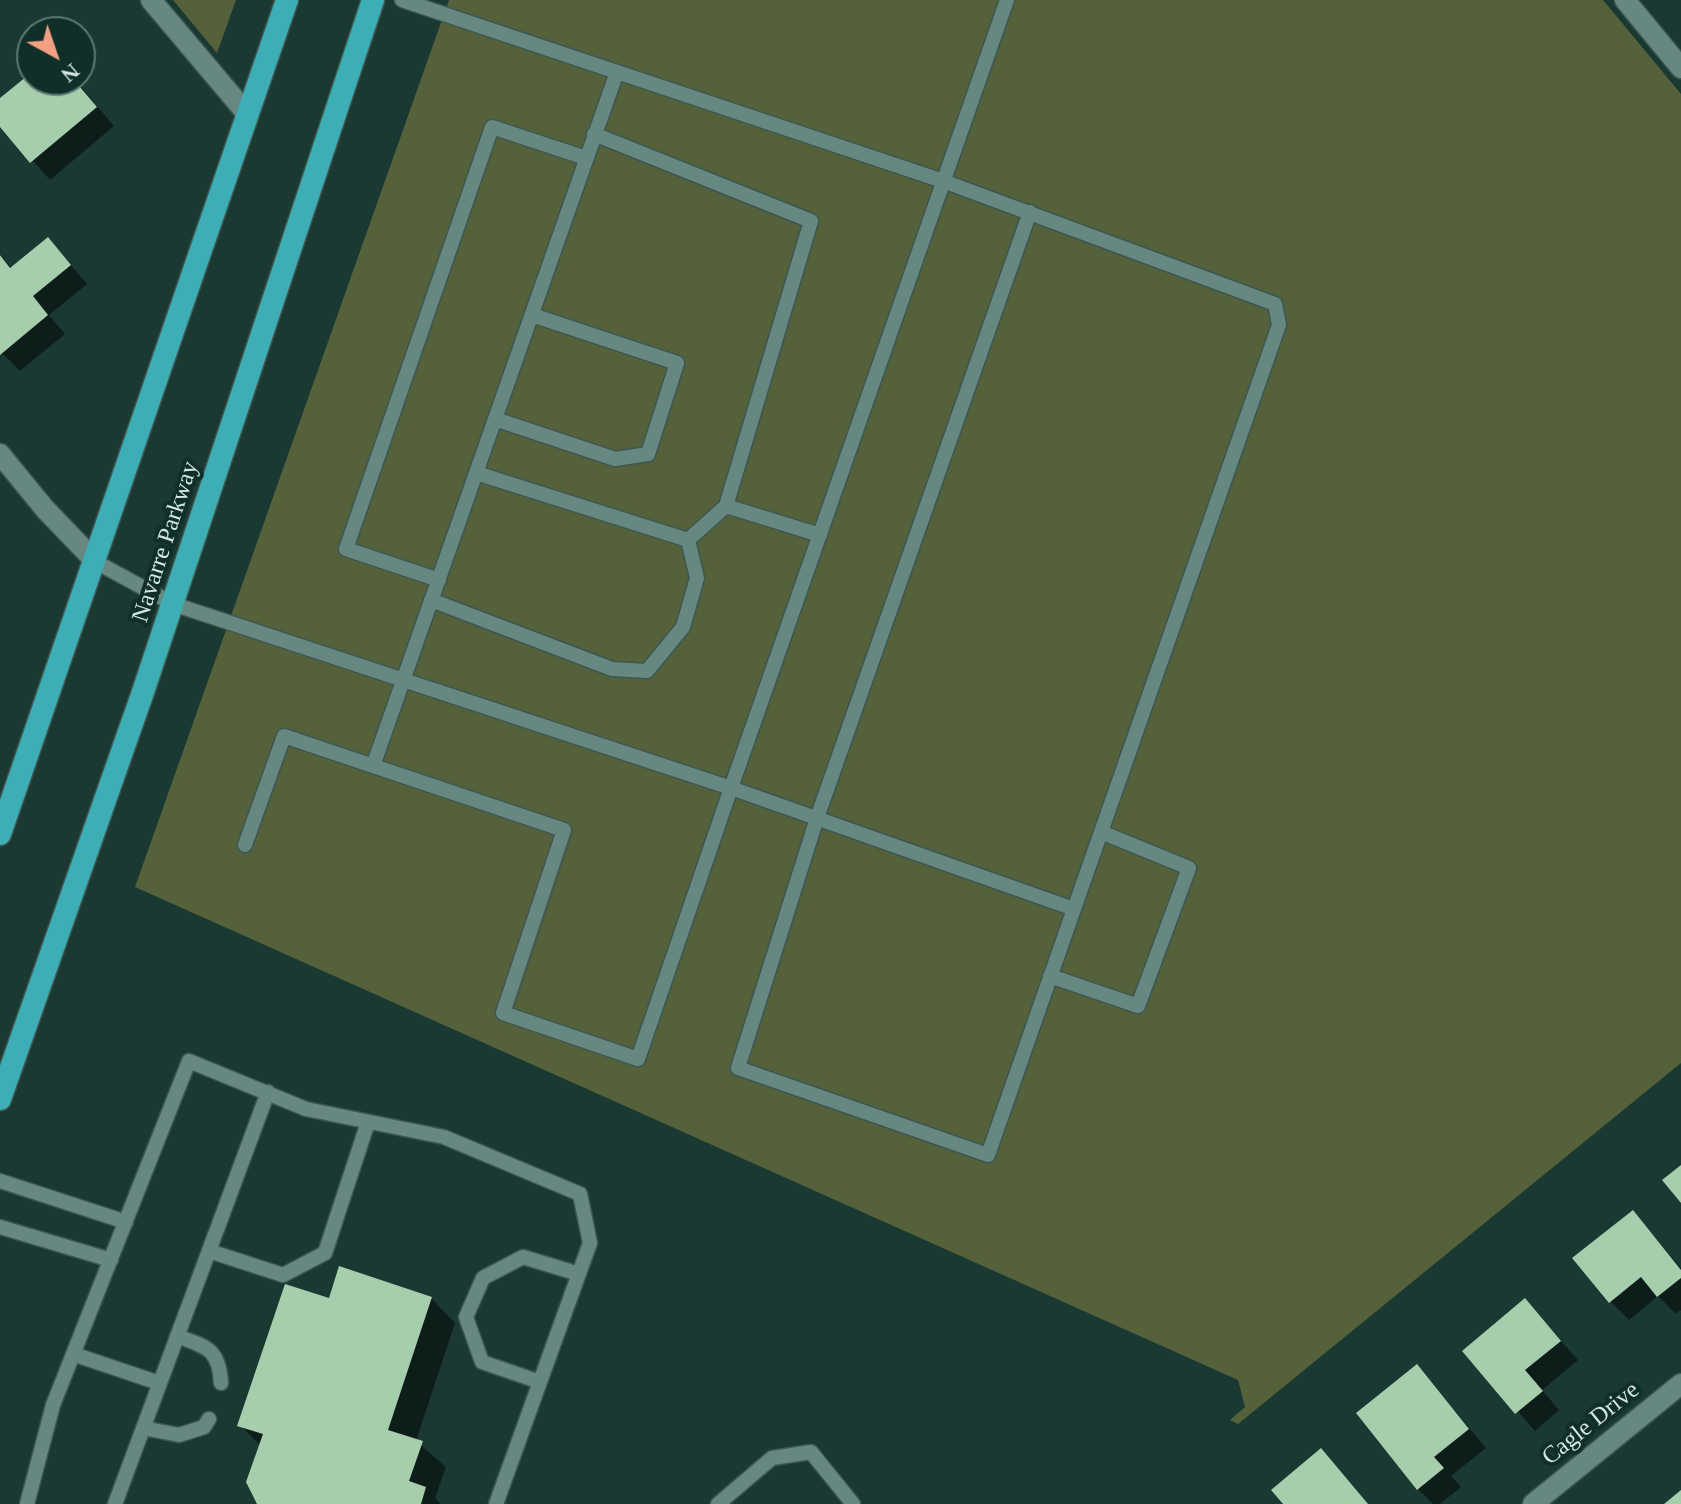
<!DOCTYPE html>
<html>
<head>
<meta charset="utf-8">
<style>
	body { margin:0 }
	#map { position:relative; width:1681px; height:1504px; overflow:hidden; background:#1a3932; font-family:"Times New Roman",serif }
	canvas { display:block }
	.north { position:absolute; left:16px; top:16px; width:80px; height:80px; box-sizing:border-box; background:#0f2f28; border:2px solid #5e7872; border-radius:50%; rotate:140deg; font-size:22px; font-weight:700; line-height:32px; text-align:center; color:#d5e6e1 }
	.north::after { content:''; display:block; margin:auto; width:28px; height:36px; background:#f2a081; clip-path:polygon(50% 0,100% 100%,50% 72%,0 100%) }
</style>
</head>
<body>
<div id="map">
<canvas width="1681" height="1504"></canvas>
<div class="north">N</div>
</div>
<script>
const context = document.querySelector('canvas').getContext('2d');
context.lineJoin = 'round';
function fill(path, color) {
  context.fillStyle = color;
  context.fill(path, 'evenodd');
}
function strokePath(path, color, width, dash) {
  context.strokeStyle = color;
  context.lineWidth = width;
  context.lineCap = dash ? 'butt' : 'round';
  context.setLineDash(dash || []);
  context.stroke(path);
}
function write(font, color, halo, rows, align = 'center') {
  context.font = font + ' "Times New Roman",serif';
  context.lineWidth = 8;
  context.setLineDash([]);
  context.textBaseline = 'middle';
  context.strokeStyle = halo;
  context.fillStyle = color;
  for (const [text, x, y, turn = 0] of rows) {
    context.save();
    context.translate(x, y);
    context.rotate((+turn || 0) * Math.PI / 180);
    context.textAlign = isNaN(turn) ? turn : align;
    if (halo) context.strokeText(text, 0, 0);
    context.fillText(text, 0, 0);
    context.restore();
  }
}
fill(new Path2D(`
	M 173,0 L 236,0 L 217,53 Z
	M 449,0 L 1603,0 L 1681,94 L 1681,1063 L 1238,1424 L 1230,1420 L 1245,1407 L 1238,1380 L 135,887 Z`), '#55613b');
fill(new Path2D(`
	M 32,74 L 32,80 L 75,80 L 114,126 L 50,180 L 0,124 L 0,101 Z
	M 48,239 L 87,284 L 49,315 L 65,334 L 20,371 L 0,351 L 0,254 L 12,269 Z
	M 1633,1212 L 1681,1268 L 1681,1310 L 1676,1314 L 1658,1296 L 1629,1320 L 1611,1302 Z
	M 431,1298 L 455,1323 L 416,1441 L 446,1467 L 435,1498 L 441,1504 L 259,1504 L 261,1446 L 240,1425 L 330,1301 Z
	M 1525,1301 L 1578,1360 L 1542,1390 L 1559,1410 L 1535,1431 L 1465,1351 Z
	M 1417,1366 L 1486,1448 L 1451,1476 L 1461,1487 L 1440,1504 L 1433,1504 L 1418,1489 Z`), '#0007');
fill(new Path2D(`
	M 32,72 L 32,80 L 74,80 L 97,107 L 30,163 L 0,127 L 0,98 Z
	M 48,237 L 71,265 L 33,296 L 48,315 L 0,355 L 0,255 L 10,268 Z
	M 1681,1165 L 1681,1203 L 1662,1180 Z
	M 1633,1210 L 1681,1270 L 1681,1278 L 1657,1297 L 1641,1277 L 1609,1303 L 1572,1258 Z
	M 339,1266 L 432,1297 L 388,1430 L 423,1441 L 409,1481 L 426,1487 L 421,1504 L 257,1504 L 246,1482 L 263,1434 L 237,1426 L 285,1284 L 329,1298 Z
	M 1525,1298 L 1561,1341 L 1525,1370 L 1543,1391 L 1515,1414 L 1462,1351 Z
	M 1417,1364 L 1469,1429 L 1434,1457 L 1444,1468 L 1417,1490 L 1356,1413 Z
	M 1321,1448 L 1368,1504 L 1283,1504 L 1271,1490 Z
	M 1681,1490 L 1681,1504 L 1664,1504 Z`), '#a6cead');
const service = new Path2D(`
	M 402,0 L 943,181 L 1275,304 L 1279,325 L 1074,909 L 731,788 L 1007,0
	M 594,134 L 811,221 L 726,506 L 688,540
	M 1030,212 L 817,818 L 738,1068 L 988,1155 L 1074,909
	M 495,419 L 615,459 L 648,454 L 677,363 L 532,315
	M 476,473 L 688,540
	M 726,506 L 820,535
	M 96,562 L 173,604 L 731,788 L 638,1059 L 503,1013 L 564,830 L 284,736 L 245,845
	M 439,580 L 346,549 L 492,127 L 586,158
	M 431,600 L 612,669 L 647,671 L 683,627 L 697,578 L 688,540
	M 373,766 L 617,72
	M 1050,976 L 1138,1006 L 1189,868 L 1101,832
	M 0,1181 L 126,1222
	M 0,1227 L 111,1260
	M 209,1251 L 283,1275 L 325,1253 L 368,1122
	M 177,1336 C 206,1347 219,1348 221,1383
	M 73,1354 L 159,1383
	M 540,1382 L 482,1362 L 466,1317 L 483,1278 L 523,1257 L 579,1274
	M 143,1428 L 179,1435 L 204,1427 L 209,1419
	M 27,1504 L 53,1405 L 189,1061 L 306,1109 L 444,1137 L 580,1194 L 590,1243 L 496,1504
	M 115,1504 L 268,1092
	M 718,1504 L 772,1458 L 811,1452 L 853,1504`);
const minor = new Path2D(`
	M 151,0 L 248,115
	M 0,454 L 45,509 L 96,562
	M 1533,1504 L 1681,1384`);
const tertiary = new Path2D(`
	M 1625,0 L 1681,68`);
const trunk = new Path2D(`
	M 0,834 L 287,0
	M 0,1099 L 143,692 L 373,0`);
strokePath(service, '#3c5752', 17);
strokePath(minor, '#3c5752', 23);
strokePath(tertiary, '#3c5752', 23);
strokePath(trunk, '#3c5752', 25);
strokePath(service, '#678880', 14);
strokePath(minor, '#678880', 20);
strokePath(tertiary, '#678880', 20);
strokePath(trunk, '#3eaeb6', 22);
write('24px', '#d5e6e1', '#0f2f28', [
	["Navarre Parkway",166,542,-72],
	["Cagle Drive",1591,1424,-39]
]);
</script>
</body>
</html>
